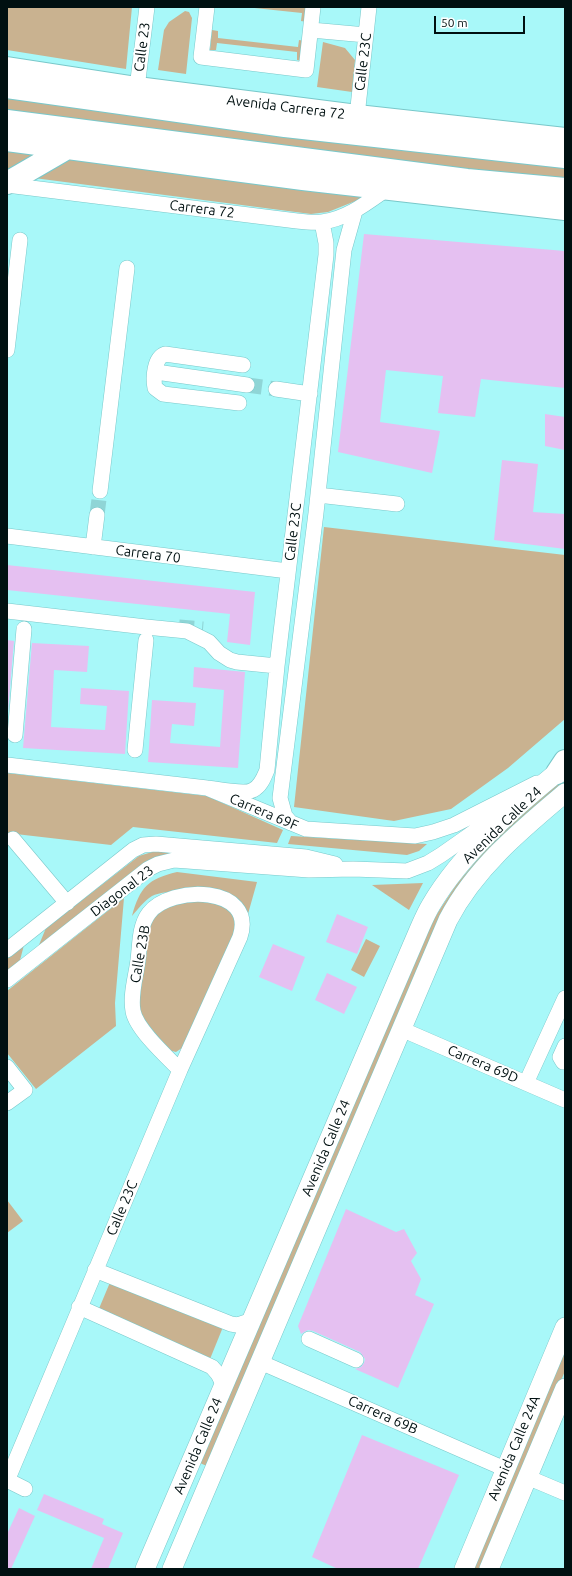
<!DOCTYPE html>
<html>
<head>
<meta charset="utf-8">
<style>
	body { margin:0 }
	#map { position:relative; width:572px; height:1576px; overflow:hidden; background:#a8f8f9; font-family:Ubuntu,sans-serif }
	canvas { display:block }
	.frame { position:absolute; inset:0; border:8px solid #001011; pointer-events:none }
	.scale { position:absolute; left:434px; top:16px; width:91px; height:18px; box-sizing:border-box; border:2px solid #001011; border-top:0; padding-left:5px; font-size:12px; line-height:14px; white-space:nowrap; color:#001011; -webkit-text-stroke:3px #fff; paint-order:stroke }
</style>
</head>
<body>
<div id="map">
<canvas width="572" height="1576"></canvas>
<div class="frame"></div>
<div class="scale">50 m</div>
</div>
<script>
const context = document.querySelector('canvas').getContext('2d');
context.lineJoin = 'round';
function fill(path, color) {
  context.fillStyle = color;
  context.fill(path, 'evenodd');
}
function strokePath(path, color, width, dash) {
  context.strokeStyle = color;
  context.lineWidth = width;
  context.lineCap = dash ? 'butt' : 'round';
  context.setLineDash(dash || []);
  context.stroke(path);
}
function write(font, color, halo, rows, align = 'center') {
  context.font = font + ' Ubuntu,sans-serif';
  context.lineWidth = 3.5;
  context.setLineDash([]);
  context.textBaseline = 'middle';
  context.strokeStyle = halo;
  context.fillStyle = color;
  for (const [text, x, y, turn = 0] of rows) {
    context.save();
    context.translate(x, y);
    context.rotate((+turn || 0) * Math.PI / 180);
    context.textAlign = isNaN(turn) ? turn : align;
    if (halo) context.strokeText(text, 0, 0);
    context.fillText(text, 0, 0);
    context.restore();
  }
}
fill(new Path2D(`
	M 7,7 L 132,7 L 126,69 L 7,50 Z
	M 245,7 L 302,8 L 309,7 L 307,22 L 301,21 L 302,13 Z
	M 185,11 L 189,12 L 192,18 L 186,74 L 158,70 L 164,30 L 169,22 Z
	M 212,30 L 218,31 L 218,38 L 298,47 L 299,40 L 305,41 L 302,61 L 297,60 L 297,52 L 217,43 L 216,50 L 210,50 Z
	M 323,42 L 345,48 L 355,60 L 352,92 L 317,87 Z
	M 7,94 L 565,161 L 565,184 L 7,112 Z
	M 7,147 L 45,152 L 7,170 Z
	M 72,154 L 368,196 L 328,212 L 311,214 L 34,178 Z
	M 324,527 L 565,555 L 565,719 L 508,768 L 451,809 L 394,821 L 294,807 Z
	M 7,773 L 207,796 L 283,830 L 277,843 L 133,827 L 111,845 L 7,833 Z
	M 565,776 L 565,785 L 462,887 L 209,1467 L 200,1463 L 307,1208 L 433,920 L 456,885 L 491,843 Z
	M 291,836 L 427,844 L 419,851 L 407,855 L 288,844 Z
	M 162,851 L 199,854 L 164,857 L 36,952 L 46,928 L 139,856 L 152,852 Z
	M 177,872 L 257,882 L 248,914 C 246,910 243,904 240,901 C 228,888 167,888 152,896 C 144,901 138,909 132,916 C 140,887 148,879 177,872 Z
	M 423,883 L 409,910 L 372,885 Z
	M 124,898 L 115,1003 L 116,1026 L 36,1089 L 7,1053 L 7,991 Z
	M 207,901 C 219,903 235,907 237,921 C 237,926 234,932 233,937 L 182,1048 L 176,1052 L 168,1050 L 140,1014 L 139,1002 L 149,926 L 152,918 L 176,902 Z
	M 366,939 L 380,946 L 364,977 L 351,970 Z
	M 24,945 L 19,964 L 7,974 L 7,959 Z
	M 7,1200 L 23,1221 L 7,1233 Z
	M 111,1280 L 223,1327 L 210,1359 L 98,1311 Z
	M 565,1345 L 565,1371 L 484,1562 L 480,1569 L 473,1569 Z`), '#c9b290');
fill(new Path2D(`
	M 364,234 L 565,251 L 565,388 L 481,379 L 475,417 L 438,413 L 443,376 L 386,370 L 380,422 L 440,431 L 432,473 L 338,452 Z
	M 545,414 L 565,417 L 565,450 L 545,446 Z
	M 502,460 L 538,464 L 533,512 L 565,514 L 565,549 L 494,540 Z
	M 7,565 L 255,592 L 250,645 L 227,642 L 230,614 L 7,590 Z
	M 7,640 L 14,641 L 7,723 Z
	M 32,643 L 89,646 L 87,672 L 54,670 L 51,727 L 105,730 L 107,706 L 80,704 L 81,688 L 129,691 L 125,754 L 23,748 Z
	M 194,667 L 245,672 L 238,768 L 148,762 L 152,700 L 196,703 L 194,726 L 172,724 L 170,743 L 220,747 L 224,690 L 193,687 Z
	M 337,914 L 368,927 L 357,954 L 326,942 Z
	M 273,944 L 305,957 L 292,991 L 259,977 Z
	M 327,973 L 357,987 L 344,1014 L 315,1000 Z
	M 346,1209 L 396,1232 L 404,1229 L 417,1253 L 411,1261 L 421,1279 L 415,1295 L 434,1304 L 398,1388 L 355,1369 L 361,1367 L 364,1363 L 365,1359 L 360,1352 L 313,1331 L 308,1330 L 301,1334 L 298,1326 Z
	M 362,1435 L 459,1475 L 418,1569 L 338,1569 L 312,1557 Z
	M 44,1494 L 104,1519 L 102,1524 L 123,1533 L 108,1569 L 91,1569 L 104,1538 L 37,1510 Z
	M 19,1508 L 35,1516 L 11,1569 L 7,1569 L 7,1534 Z`), '#e5c0f1');
strokePath(new Path2D(`
	M 247,385 L 276,389
	M 97,515 L 100,491
	M 179,627 L 203,629`), '#8fd5d6', 15, [15, 8]);
const minor = new Path2D(`
	M 207,7 L 201,57 L 306,70 L 313,7
	M 311,30 L 366,35
	M 137,88 L 147,7
	M 357,116 L 369,7
	M 7,185 L 297,221 C 305,222 314,223 322,222 C 347,219 368,202 388,188
	M 7,350 L 20,240
	M 156,372 L 247,385
	M 276,389 L 310,394
	M 239,403 L 163,394 L 155,388 C 153,378 154,358 165,354 L 243,365
	M 100,491 L 127,268
	M 318,495 L 397,504
	M 7,536 L 288,571
	M 93,547 L 97,515
	M 7,611 L 146,627 L 187,631 L 209,642 L 219,653 L 230,660 L 237,662 L 277,666
	M 15,735 L 24,629
	M 135,750 L 146,640
	M 7,765 L 207,788 L 306,829 L 415,836 L 433,832 L 454,825 L 537,783
	M 207,788 C 217,789 245,795 253,790 C 261,786 264,777 267,770 L 277,666 L 326,255 L 326,243 L 322,222
	M 291,823 L 285,816 L 280,798 L 316,513 L 344,250 L 355,211
	M 13,839 L 67,903
	M 7,950 L 133,850 L 143,845 L 156,844 L 306,857 L 335,864
	M 7,980 L 148,869 L 158,864 L 174,860 L 309,870 L 353,869 L 407,871 L 428,863 L 441,855 L 501,813
	M 401,1029 L 565,1100
	M 565,1046 L 560,1057 L 563,1062 L 565,1062
	M 7,1067 L 25,1090 L 7,1103
	M 526,1083 L 565,998
	M 95,1270 L 231,1324 L 237,1325 L 252,1320
	M 79,1307 L 212,1367 L 218,1374 L 224,1386
	M 309,1339 L 356,1360
	M 260,1362 L 505,1469
	M 527,1477 L 565,1493
	M 7,1480 L 25,1489
	M 7,1481 L 180,1070 L 240,937 C 257,885 170,885 149,913 C 139,926 140,945 138,960 C 136,976 130,995 133,1011 C 136,1029 167,1057 180,1070`);
const major = new Path2D(`
	M 145,1569 L 418,932 C 422,923 426,913 431,905 C 462,852 518,804 565,766
	M 172,1569 L 448,920 C 475,868 521,830 565,793
	M 464,1569 L 565,1327
	M 489,1569 L 565,1388`);
const highway = new Path2D(`
	M 7,68 L 137,88 L 357,116 L 565,139
	M 7,87 L 285,126 L 565,157
	M 7,121 L 467,180 L 565,189
	M 7,140 L 303,179 L 565,209
	M 7,183 L 69,147
	M 557,773 L 565,761`);
strokePath(minor, '#79c8ca', 16);
strokePath(major, '#79c8ca', 20);
strokePath(highway, '#79c8ca', 24);
strokePath(minor, '#fff', 15);
strokePath(major, '#fff', 19);
strokePath(highway, '#fff', 22);
write('14px', '#001011', '#fff', [
	["Calle 23",142,47,-83],
	["Calle 23C",363,62,-83],
	["Avenida Carrera 72",286,107,7],
	["Carrera 72",202,209,7],
	["Calle 23C",293,532,-83],
	["Carrera 70",148,554,7],
	["Carrera 69F",264,812,23],
	["Avenida Calle 24",502,825,-44],
	["Diagonal 23",122,891,-37],
	["Calle 23B",140,954,-80],
	["Carrera 69D",483,1064,23],
	["Avenida Calle 24",326,1148,-67],
	["Calle 23C",122,1208,-67],
	["Carrera 69B",383,1415,24],
	["Avenida Calle 24",198,1446,-67],
	["Avenida Calle 24A",514,1448,-67]
]);
</script>
</body>
</html>
